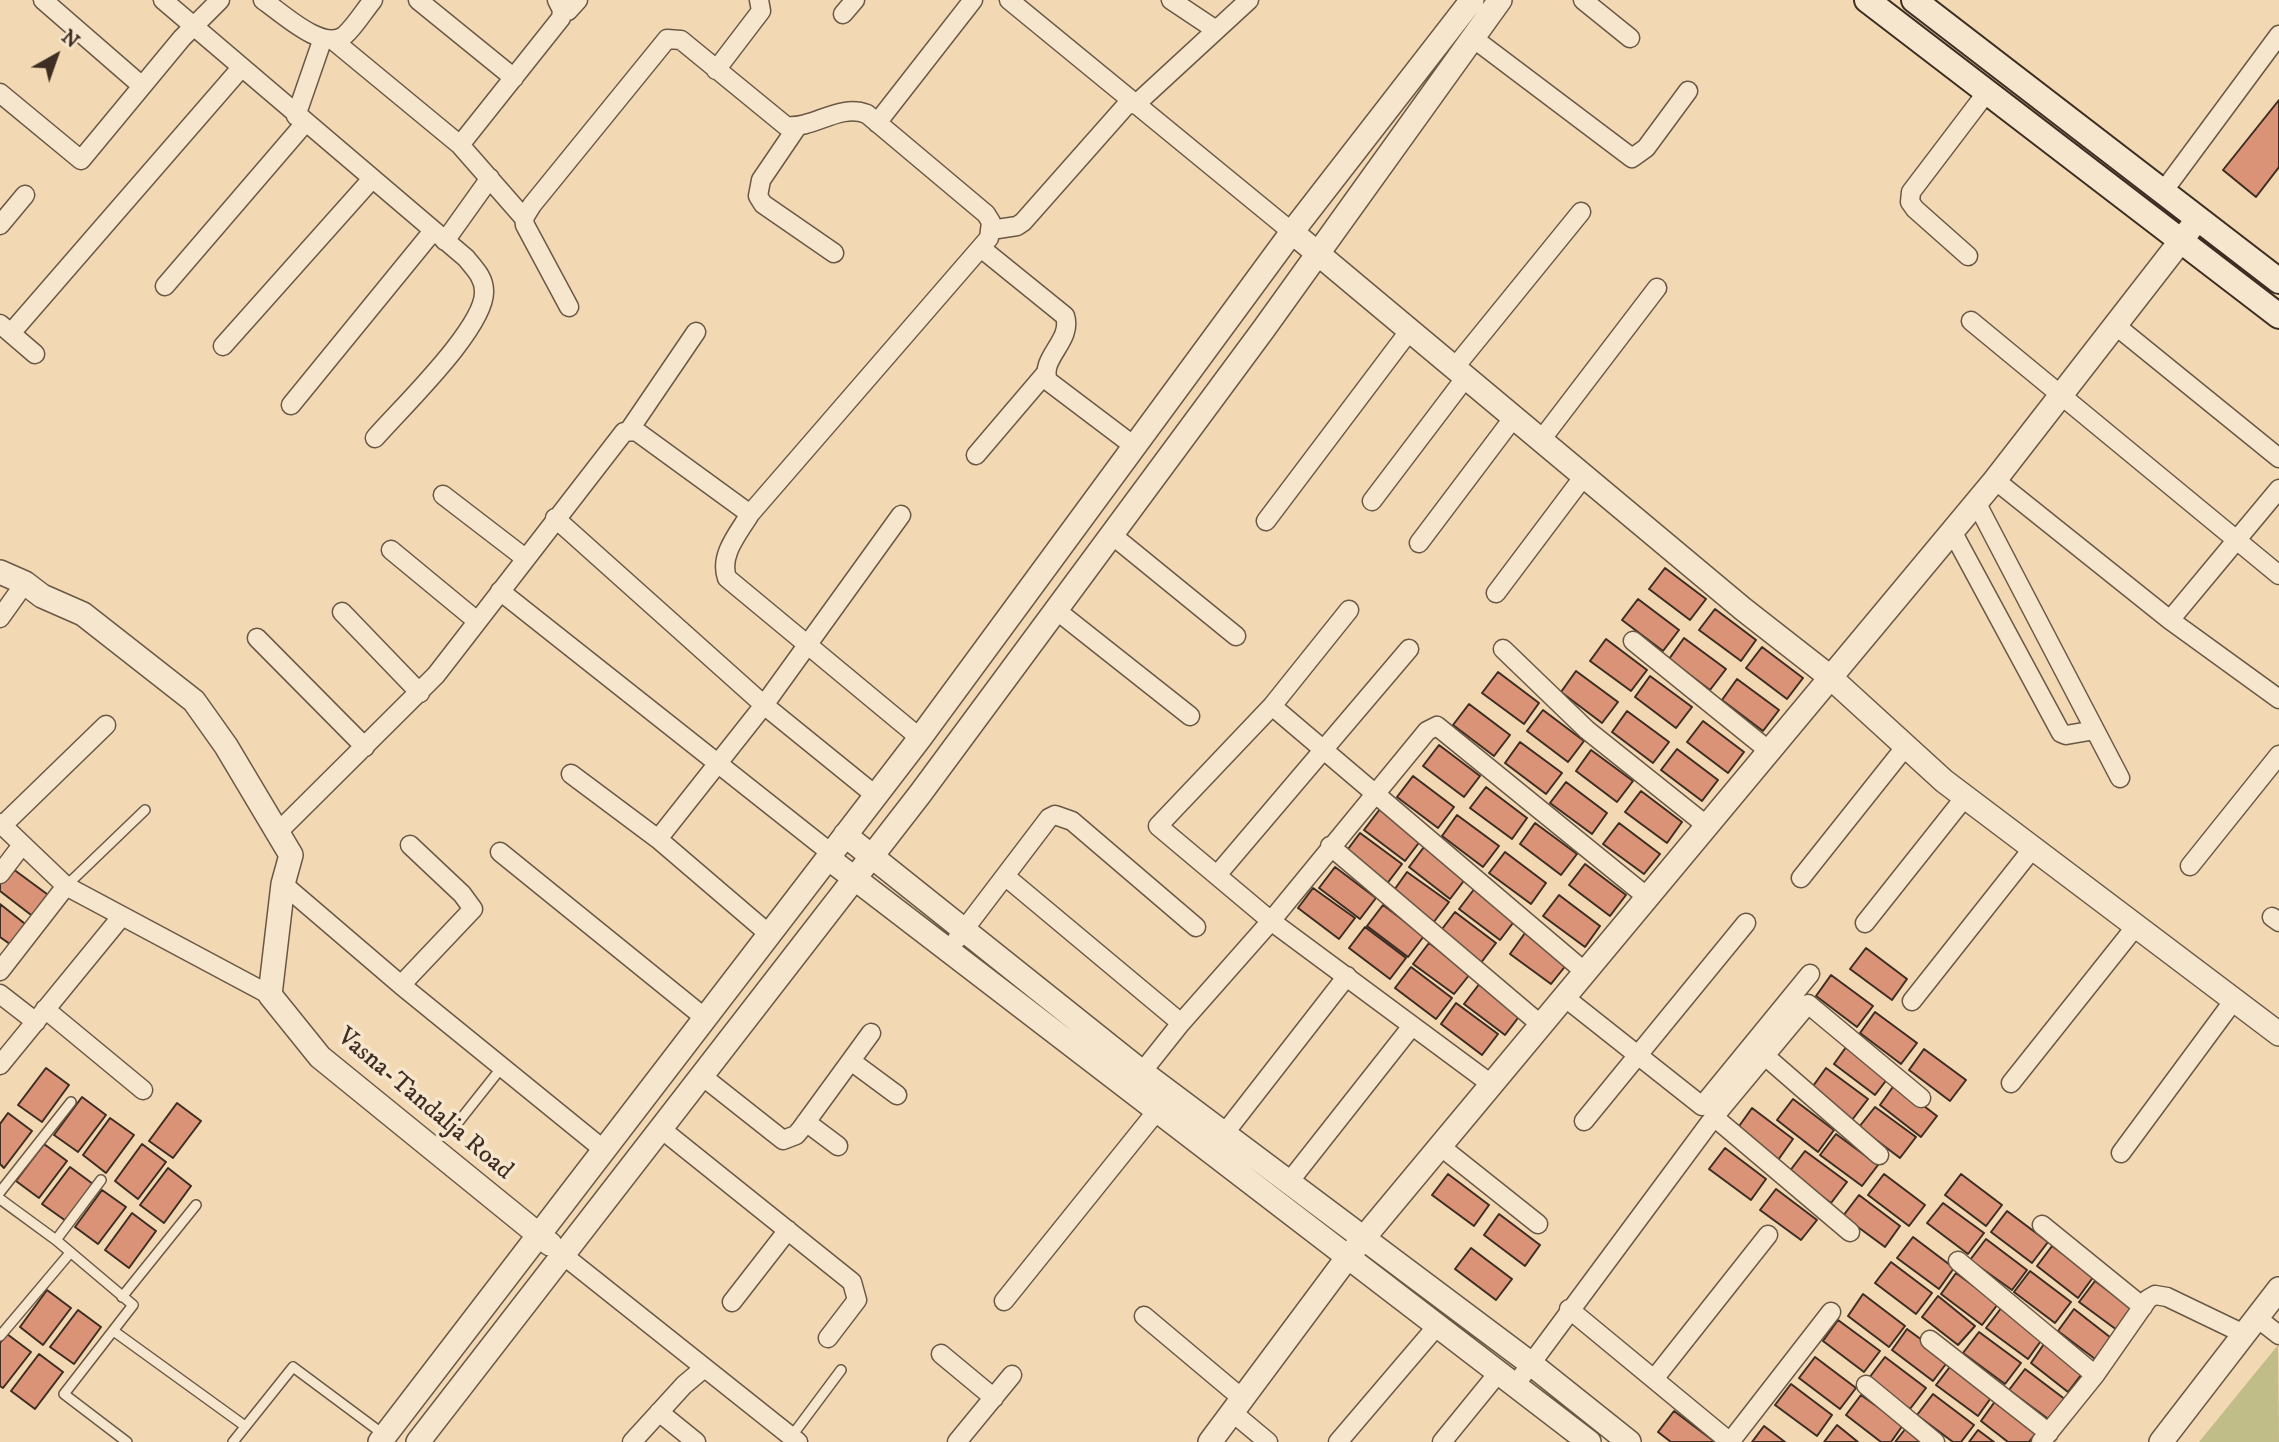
<!DOCTYPE html>
<html>
<head>
<meta charset="utf-8">
<style>
	body { margin:0 }
	#map { position:relative; width:2279px; height:1442px; overflow:hidden; background:#f2d9b3; font-family:"IM FELL DW Pica",serif }
	canvas { display:block }
	.north { position:absolute; left:21px; top:21px; width:70px; height:70px; -webkit-text-stroke:5px #f7e6ce; paint-order:stroke; rotate:40deg; font-size:19px; font-weight:700; line-height:28px; text-align:center; color:#3d2d22 }
	.north::after { content:''; display:block; margin:auto; width:24px; height:32px; background:#3d2d22; clip-path:polygon(50% 0,100% 100%,50% 72%,0 100%) }
</style>
</head>
<body>
<div id="map">
<canvas width="2279" height="1442"></canvas>
<div class="north">N</div>
</div>
<script>
const context = document.querySelector('canvas').getContext('2d');
context.lineJoin = 'round';
function fill(path, color) {
  context.fillStyle = color;
  context.fill(path, 'evenodd');
}
function strokePath(path, color, width, dash) {
  context.strokeStyle = color;
  context.lineWidth = width;
  context.lineCap = dash ? 'butt' : 'round';
  context.setLineDash(dash || []);
  context.stroke(path);
}
function write(font, color, halo, rows, align = 'center') {
  context.font = font + ' "IM FELL DW Pica",serif';
  context.lineWidth = 7;
  context.setLineDash([]);
  context.textBaseline = 'middle';
  context.strokeStyle = halo;
  context.fillStyle = color;
  for (const [text, x, y, turn = 0] of rows) {
    context.save();
    context.translate(x, y);
    context.rotate((+turn || 0) * Math.PI / 180);
    context.textAlign = isNaN(turn) ? turn : align;
    if (halo) context.strokeText(text, 0, 0);
    context.fillText(text, 0, 0);
    context.restore();
  }
}
fill(new Path2D(`
	M 2278,1345 L 2279,1442 L 2199,1442 Z`), '#c1bd88');
const building = new Path2D(`
	M 2279,100 L 2279,167 L 2256,197 L 2223,170 Z
	M 1665,568 L 1706,599 L 1690,620 L 1649,589 Z
	M 1638,599 L 1679,630 L 1663,651 L 1622,620 Z
	M 1715,609 L 1756,640 L 1741,661 L 1699,630 Z
	M 1684,638 L 1726,669 L 1710,690 L 1669,659 Z
	M 1606,639 L 1647,670 L 1631,691 L 1590,661 Z
	M 1762,647 L 1803,678 L 1787,699 L 1746,668 Z
	M 1576,671 L 1618,702 L 1602,723 L 1561,692 Z
	M 1498,672 L 1539,703 L 1524,724 L 1482,693 Z
	M 1650,676 L 1692,707 L 1676,728 L 1635,697 Z
	M 1737,679 L 1779,710 L 1763,731 L 1722,700 Z
	M 1469,704 L 1510,735 L 1494,756 L 1453,725 Z
	M 1543,710 L 1584,741 L 1568,762 L 1527,731 Z
	M 1627,711 L 1669,742 L 1653,763 L 1612,732 Z
	M 1703,721 L 1744,752 L 1728,773 L 1687,742 Z
	M 1520,742 L 1562,773 L 1546,794 L 1505,763 Z
	M 1439,745 L 1480,776 L 1464,797 L 1423,766 Z
	M 1677,749 L 1718,780 L 1702,801 L 1661,770 Z
	M 1591,750 L 1633,781 L 1617,802 L 1576,771 Z
	M 1413,776 L 1454,807 L 1438,828 L 1397,797 Z
	M 1566,782 L 1607,813 L 1592,834 L 1550,803 Z
	M 1486,787 L 1527,818 L 1512,839 L 1470,808 Z
	M 1641,791 L 1682,822 L 1667,843 L 1625,812 Z
	M 1380,809 L 1421,840 L 1405,861 L 1364,830 Z
	M 1457,815 L 1499,846 L 1483,867 L 1442,836 Z
	M 1535,823 L 1577,854 L 1561,875 L 1520,844 Z
	M 1619,823 L 1660,854 L 1644,874 L 1603,844 Z
	M 1360,833 L 1402,864 L 1386,885 L 1345,853 Z
	M 1424,847 L 1466,878 L 1450,899 L 1409,867 Z
	M 1505,852 L 1546,883 L 1531,904 L 1489,873 Z
	M 1585,864 L 1626,895 L 1610,916 L 1569,885 Z
	M 9,866 L 51,897 L 35,918 L 0,891 L 0,878 Z
	M 1335,867 L 1376,898 L 1360,919 L 1319,888 Z
	M 1407,872 L 1449,902 L 1433,923 L 1392,893 Z
	M 1313,888 L 1355,918 L 1339,939 L 1298,908 Z
	M 1475,888 L 1516,919 L 1500,940 L 1459,909 Z
	M 1559,895 L 1600,926 L 1585,947 L 1543,916 Z
	M 0,904 L 29,927 L 14,947 L 0,937 Z
	M 1383,905 L 1424,936 L 1408,957 L 1367,926 Z
	M 1455,912 L 1496,943 L 1480,964 L 1439,933 Z
	M 1365,927 L 1406,958 L 1390,979 L 1349,948 Z
	M 1525,933 L 1567,964 L 1551,984 L 1510,954 Z
	M 1429,943 L 1470,974 L 1454,994 L 1413,964 Z
	M 1866,948 L 1907,979 L 1892,1000 L 1850,969 Z
	M 1411,967 L 1452,998 L 1436,1019 L 1395,988 Z
	M 1831,975 L 1873,1006 L 1857,1027 L 1816,996 Z
	M 1480,983 L 1521,1014 L 1505,1035 L 1464,1004 Z
	M 1456,1003 L 1498,1034 L 1482,1055 L 1441,1024 Z
	M 1875,1012 L 1917,1043 L 1901,1064 L 1860,1033 Z
	M 1849,1043 L 1891,1074 L 1875,1095 L 1834,1064 Z
	M 1924,1049 L 1966,1080 L 1950,1101 L 1909,1070 Z
	M 46,1068 L 69,1085 L 42,1122 L 18,1105 Z
	M 1826,1068 L 1868,1099 L 1852,1120 L 1811,1089 Z
	M 1895,1084 L 1937,1116 L 1921,1137 L 1880,1105 Z
	M 82,1097 L 106,1115 L 78,1152 L 54,1135 Z
	M 1793,1099 L 1834,1130 L 1818,1152 L 1777,1120 Z
	M 177,1103 L 201,1121 L 173,1158 L 149,1141 Z
	M 1875,1107 L 1916,1137 L 1900,1158 L 1859,1127 Z
	M 1752,1108 L 1793,1139 L 1778,1160 L 1737,1129 Z
	M 8,1113 L 32,1131 L 4,1168 L 0,1164 L 0,1124 Z
	M 110,1118 L 134,1135 L 106,1173 L 83,1155 Z
	M 1836,1134 L 1878,1165 L 1862,1186 L 1820,1155 Z
	M 44,1144 L 67,1161 L 39,1198 L 16,1181 Z
	M 142,1144 L 166,1162 L 138,1199 L 115,1181 Z
	M 1725,1148 L 1766,1179 L 1751,1200 L 1709,1169 Z
	M 1805,1151 L 1847,1182 L 1831,1203 L 1789,1172 Z
	M 70,1167 L 93,1184 L 66,1221 L 42,1204 Z
	M 168,1168 L 191,1186 L 164,1223 L 140,1205 Z
	M 1448,1174 L 1489,1205 L 1474,1226 L 1432,1195 Z
	M 1884,1174 L 1925,1205 L 1909,1226 L 1868,1195 Z
	M 1961,1174 L 2002,1205 L 1986,1226 L 1945,1195 Z
	M 1776,1189 L 1817,1220 L 1801,1240 L 1760,1210 Z
	M 102,1190 L 126,1207 L 98,1244 L 75,1227 Z
	M 1859,1195 L 1900,1226 L 1885,1247 L 1843,1216 Z
	M 1943,1203 L 1984,1233 L 1968,1254 L 1927,1223 Z
	M 2007,1211 L 2048,1242 L 2032,1263 L 1991,1232 Z
	M 132,1213 L 156,1231 L 129,1268 L 105,1250 Z
	M 1499,1214 L 1540,1245 L 1525,1266 L 1484,1235 Z
	M 1913,1237 L 1954,1268 L 1939,1289 L 1897,1258 Z
	M 1986,1239 L 2027,1270 L 2012,1290 L 1970,1260 Z
	M 2052,1246 L 2094,1276 L 2078,1298 L 2037,1266 Z
	M 1471,1248 L 1512,1279 L 1496,1300 L 1455,1269 Z
	M 1891,1262 L 1932,1293 L 1916,1314 L 1875,1283 Z
	M 2030,1271 L 2071,1302 L 2055,1323 L 2014,1292 Z
	M 1956,1273 L 1998,1304 L 1982,1325 L 1941,1294 Z
	M 2095,1281 L 2137,1312 L 2121,1333 L 2079,1302 Z
	M 47,1290 L 71,1308 L 43,1345 L 20,1327 Z
	M 1863,1294 L 1905,1326 L 1889,1347 L 1848,1316 Z
	M 1938,1296 L 1975,1326 L 1958,1345 L 1922,1317 Z
	M 2002,1307 L 2043,1338 L 2028,1359 L 1986,1328 Z
	M 2074,1309 L 2115,1341 L 2099,1362 L 2058,1331 Z
	M 78,1310 L 101,1327 L 74,1364 L 50,1347 Z
	M 1838,1320 L 1880,1351 L 1864,1372 L 1823,1341 Z
	M 1907,1329 L 1949,1360 L 1933,1381 L 1892,1350 Z
	M 1979,1332 L 2021,1363 L 2005,1384 L 1963,1353 Z
	M 7,1334 L 31,1352 L 3,1388 L 0,1386 L 0,1343 Z
	M 2046,1341 L 2084,1371 L 2068,1392 L 2031,1363 Z
	M 39,1354 L 63,1372 L 35,1409 L 11,1391 Z
	M 1815,1357 L 1856,1388 L 1840,1409 L 1799,1378 Z
	M 1885,1357 L 1926,1388 L 1910,1409 L 1869,1378 Z
	M 1952,1364 L 1993,1395 L 1978,1416 L 1936,1385 Z
	M 2025,1369 L 2066,1400 L 2051,1421 L 2009,1390 Z
	M 1791,1384 L 1832,1415 L 1817,1436 L 1775,1405 Z
	M 1933,1394 L 1974,1425 L 1961,1442 L 1953,1442 L 1917,1415 Z
	M 1861,1395 L 1903,1425 L 1891,1442 L 1881,1442 L 1846,1415 Z
	M 1996,1400 L 2038,1431 L 2029,1442 L 2008,1442 L 1981,1421 Z
	M 1674,1411 L 1715,1442 L 1671,1442 L 1658,1432 Z
	M 1837,1425 L 1858,1442 L 1824,1442 Z
	M 1764,1426 L 1785,1442 L 1752,1442 Z
	M 1906,1428 L 1925,1442 L 1895,1442 Z
	M 1978,1430 L 1994,1442 L 1969,1442 Z`);
fill(building, '#db9378');
strokePath(building, '#3d2d22', 2);
const service = new Path2D(`
	M 66,886 L 145,810
	M 456,1125 L 502,1067
	M 0,1192 L 71,1102
	M 0,1199 L 56,1240 L 133,1305 L 64,1394 L 127,1442
	M 56,1240 L 101,1180
	M 122,1297 L 196,1205
	M 115,1332 L 245,1426
	M 0,1336 L 70,1253
	M 791,1437 L 841,1370
	M 233,1442 L 293,1367 L 383,1434`);
const minor = new Path2D(`
	M 43,0 L 142,86
	M 163,0 L 466,258 C 474,268 484,277 484,291 C 486,327 400,409 375,438
	M 263,0 C 282,13 324,53 345,35 C 355,26 364,11 373,0
	M 418,0 L 514,78
	M 1009,0 L 1292,232
	M 1171,0 L 1216,30
	M 1583,0 L 1630,38
	M 562,10 L 568,11 L 578,0
	M 843,14 L 855,0
	M 1473,38 L 1632,158 L 1646,148 L 1688,91
	M 334,41 L 460,145 L 524,218
	M 716,70 L 761,11 L 759,0
	M 0,93 L 81,160 L 182,38 L 220,0
	M 1135,105 L 1249,0
	M 296,116 L 322,41
	M 877,123 L 973,0
	M 797,127 L 761,180 L 758,196 L 763,204 L 834,253
	M 460,145 L 561,18 L 562,10 L 557,0
	M 2162,193 L 2279,35
	M 0,225 L 25,195
	M 991,230 L 1017,226 L 1023,222 L 1130,101
	M 445,241 L 490,178
	M 981,248 L 1065,316 C 1073,341 1039,358 1048,381 L 1134,446
	M 1968,256 L 1915,209 L 1910,202 L 1911,192 L 1987,92
	M 165,286 L 305,123
	M 569,307 L 525,225 L 524,218 L 532,205 L 667,39 L 681,40 L 786,126 C 814,129 839,103 867,114 L 986,214 L 991,222 L 989,238 L 750,514 C 738,534 719,555 727,578 L 920,738
	M 1971,321 L 2279,575
	M 0,324 L 35,354
	M 2115,325 L 2279,458
	M 11,333 L 241,68
	M 223,346 L 371,180
	M 1455,367 L 1581,212
	M 291,405 L 433,231
	M 630,429 L 696,332
	M 1541,440 L 1657,288
	M 976,455 L 1045,374
	M 1995,480 L 2170,620 L 2279,699
	M 443,495 L 525,558
	M 1372,501 L 1466,377
	M 1976,502 L 2120,778
	M 555,518 L 764,705 L 875,795
	M 1266,521 L 1410,330
	M 1952,531 L 2061,733 L 2066,735 L 2095,730
	M 1112,535 L 1236,636
	M 1419,543 L 1514,417
	M 391,550 L 477,621
	M 500,591 L 831,853
	M 1496,593 L 1584,476
	M 1056,610 L 1190,716
	M 1349,610 L 1272,706 L 1158,826 L 1271,921 L 1427,731 L 1437,726 L 1646,896
	M 342,612 L 420,693
	M 0,618 L 25,583
	M 2170,620 L 2279,489
	M 257,638 L 365,747
	M 1633,641 L 1768,750
	M 1503,649 L 1587,730 L 1706,825
	M 1272,706 L 1584,971
	M 571,774 L 658,839 L 769,934
	M 0,823 L 66,886 L 270,995
	M 3,825 L 106,725
	M 278,832 L 436,675 L 624,432 L 636,431 L 750,514
	M 658,839 L 764,705 L 901,515
	M 1330,846 L 1540,1024
	M 500,852 L 705,1018
	M 2190,866 L 2279,755
	M 0,874 L 22,845
	M 1217,875 L 1409,649
	M 1005,876 L 1181,1023 L 1271,921 L 1491,1084
	M 1801,878 L 1906,746
	M 283,884 L 401,985 L 604,1150
	M 2272,917 L 2279,922
	M 1865,923 L 1965,797
	M 957,939 L 1049,818 L 1055,815 L 1072,821 L 1196,927
	M 0,971 L 66,886
	M 401,985 L 473,909 L 462,894 L 410,845
	M 0,994 L 36,1022
	M 1563,996 L 1702,1106 L 1810,974
	M 1912,1001 L 2033,848
	M 45,1009 L 143,1090
	M 1764,1055 L 1879,1155
	M 851,1061 L 897,1095
	M 0,1065 L 122,916
	M 1142,1072 L 1181,1023
	M 702,1076 L 783,1140 L 796,1135 L 801,1129 L 871,1033
	M 2011,1083 L 2136,926
	M 1714,1117 L 1850,1232
	M 1584,1121 L 1746,923
	M 806,1122 L 838,1146
	M 660,1128 L 852,1282 L 857,1300 L 828,1338
	M 1224,1134 L 1347,976
	M 1440,1146 L 1538,1224
	M 2121,1153 L 2234,1000
	M 1289,1182 L 1412,1026
	M 2042,1225 L 2143,1307
	M 563,1255 L 798,1442
	M 1958,1261 L 2095,1375
	M 1004,1301 L 1156,1112
	M 732,1302 L 788,1230
	M 1569,1309 L 1730,1442 L 1831,1312
	M 1144,1316 L 1244,1400
	M 2257,1318 L 2279,1335
	M 1930,1340 L 2049,1433
	M 941,1354 L 994,1398
	M 1654,1379 L 1768,1235
	M 1516,1384 L 1714,1117 L 1808,1004 L 1921,1098
	M 1866,1385 L 1935,1442
	M 659,1412 L 696,1442
	M 1232,1412 L 1268,1442
	M 632,1442 L 684,1385 L 703,1369
	M 957,1442 L 1012,1375
	M 1338,1442 L 1437,1326
	M 1442,1442 L 1499,1372
	M 2041,1442 L 2095,1375 L 2148,1299 L 2155,1295 L 2167,1297 L 2244,1334`);
const tertiary = new Path2D(`
	M 1292,232 L 1743,609 L 1830,677 L 1944,781 L 2279,1034
	M 0,572 L 25,583 L 42,596 L 83,614 L 194,701 L 226,746 L 291,855 L 283,884 L 270,995 L 320,1057 L 550,1244
	M 845,835 L 1142,1072 L 1530,1363 L 1629,1442
	M 828,858 L 1589,1442
	M 380,1442 L 920,738 L 1292,232 L 1472,0
	M 418,1442 L 920,794 L 1263,330 L 1500,0
	M 1210,1442 L 1347,1258 L 1995,480 L 2197,220
	M 2161,1442 L 2279,1289`);
const secondary = new Path2D(`
	M 1867,0 L 2279,316
	M 1914,0 L 2279,281`);
strokePath(service, '#6a5846', 12);
strokePath(minor, '#6a5846', 21);
strokePath(tertiary, '#6a5846', 26);
strokePath(secondary, '#3d2d22', 28);
strokePath(service, '#f7e6ce', 9);
strokePath(minor, '#f7e6ce', 18);
strokePath(tertiary, '#f7e6ce', 23);
strokePath(secondary, '#f7e6ce', 24);
write('26px', '#3d2d22', '#f7e6ce', [
	["Vasna-Tandalja Road",424,1105,40]
]);
</script>
</body>
</html>
